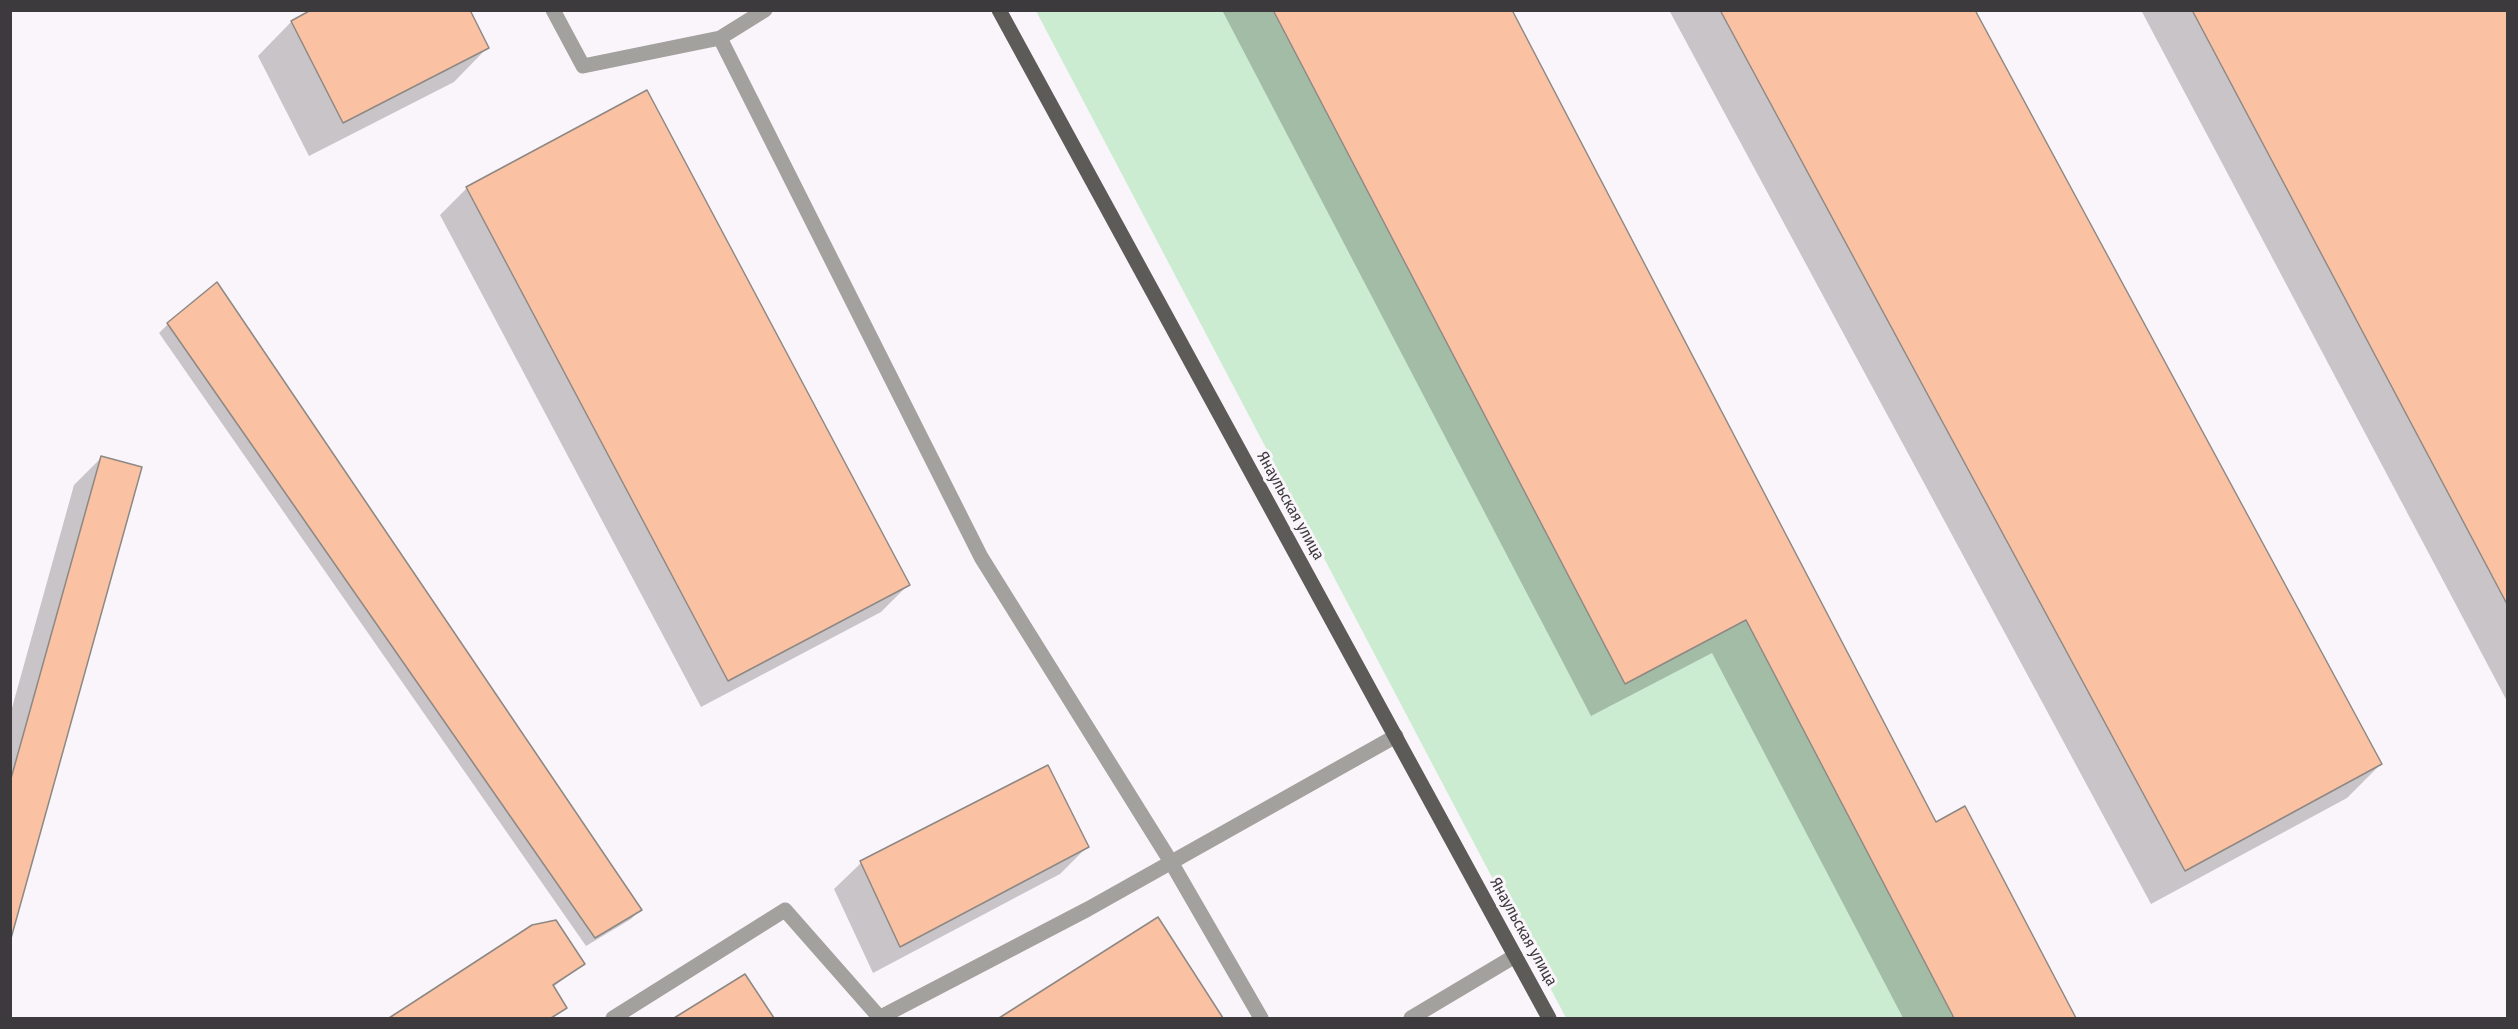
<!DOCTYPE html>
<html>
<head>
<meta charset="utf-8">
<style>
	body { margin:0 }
	#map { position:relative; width:2518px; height:1029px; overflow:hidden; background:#faf5fa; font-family:"Fira Sans Condensed",sans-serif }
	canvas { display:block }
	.frame { position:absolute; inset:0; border:12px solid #3c3a3c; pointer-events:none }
</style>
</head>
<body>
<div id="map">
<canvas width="2518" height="1029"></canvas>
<div class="frame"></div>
</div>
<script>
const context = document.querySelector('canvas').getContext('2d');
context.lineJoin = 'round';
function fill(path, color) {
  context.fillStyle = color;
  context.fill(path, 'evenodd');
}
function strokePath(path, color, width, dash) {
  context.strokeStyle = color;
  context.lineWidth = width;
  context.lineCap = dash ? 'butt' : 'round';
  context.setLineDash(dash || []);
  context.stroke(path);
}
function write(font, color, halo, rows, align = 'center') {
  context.font = font + ' "Fira Sans Condensed",sans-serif';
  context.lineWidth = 6;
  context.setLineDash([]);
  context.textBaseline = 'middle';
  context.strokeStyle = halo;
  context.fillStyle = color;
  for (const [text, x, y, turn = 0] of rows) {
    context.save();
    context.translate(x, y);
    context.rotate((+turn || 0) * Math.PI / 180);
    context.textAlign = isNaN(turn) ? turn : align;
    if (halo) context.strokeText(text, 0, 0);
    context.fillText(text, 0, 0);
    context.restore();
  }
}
fill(new Path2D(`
	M 1036,11 L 1273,11 L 1625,684 L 1746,620 L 1954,1018 L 1566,1018 Z`), '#cbecd0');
fill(new Path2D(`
	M 315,10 L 487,48 L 454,82 L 309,156 L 258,56 L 291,22 Z
	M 1222,10 L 1511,10 L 1936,824 L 1965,808 L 2074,1018 L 1903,1018 L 1712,653 L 1591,716 Z
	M 1669,10 L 1974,10 L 2381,764 L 2347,798 L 2151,904 Z
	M 2141,10 L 2508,10 L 2508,703 Z
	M 467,188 L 908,585 L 881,612 L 701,707 L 440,215 Z
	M 168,324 L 640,910 L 631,919 L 586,946 L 159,333 Z
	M 101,458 L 10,936 L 10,715 L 74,485 Z
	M 1087,847 L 1060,874 L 873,973 L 834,889 L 861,863 Z
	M 1157,919 L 1221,1018 L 1001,1018 Z
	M 533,926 L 583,964 L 553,987 L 565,1007 L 553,1018 L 392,1018 Z
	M 745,976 L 772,1018 L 677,1018 Z`), '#0003');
const building = new Path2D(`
	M 311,10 L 470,10 L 489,48 L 343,123 L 291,21 Z
	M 1273,10 L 1512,10 L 1936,822 L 1965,806 L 2076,1018 L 1954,1018 L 1746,620 L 1625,684 Z
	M 1720,10 L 1975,10 L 2382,764 L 2185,871 Z
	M 2192,10 L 2508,10 L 2508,606 Z
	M 647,90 L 910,585 L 728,681 L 466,187 Z
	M 217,282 L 642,910 L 595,938 L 167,323 Z
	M 101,456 L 142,467 L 10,942 L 10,782 Z
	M 1048,765 L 1089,847 L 900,947 L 860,861 Z
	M 1158,917 L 1223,1018 L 999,1018 Z
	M 556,920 L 585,964 L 553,985 L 567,1008 L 551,1018 L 389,1018 L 532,925 Z
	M 745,974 L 774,1018 L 674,1018 Z`);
fill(building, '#fac2a2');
strokePath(building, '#8e8885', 1.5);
strokePath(new Path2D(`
	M 553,10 L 583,66 L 720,38 L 765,10
	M 720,38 L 981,557 L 1171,862 L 1261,1018
	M 613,1018 L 785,910 L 880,1018
	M 1411,1018 L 1515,956`), '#a2a19e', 15);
strokePath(new Path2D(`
	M 879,1018 L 1088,909 L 1396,736`), '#a2a19e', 15);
strokePath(new Path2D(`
	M 999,10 L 1549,1018`), '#5d5b57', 15);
write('16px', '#3c3a3c', '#faf5fa', [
	["Янаульская улица",1290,506,61],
	["Янаульская улица",1523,932,61]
]);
</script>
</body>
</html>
